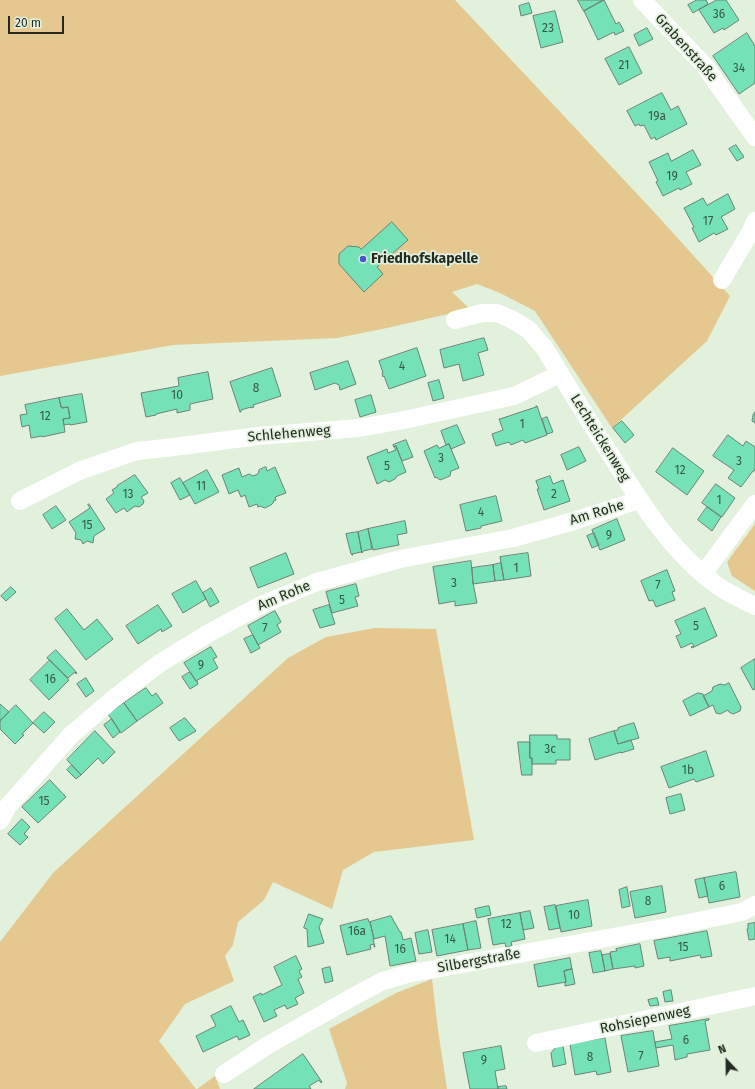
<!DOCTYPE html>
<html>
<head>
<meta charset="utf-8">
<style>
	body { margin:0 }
	#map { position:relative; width:755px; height:1089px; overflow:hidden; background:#e1f1dc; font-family:"Fira Sans",sans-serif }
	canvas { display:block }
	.north { position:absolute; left:707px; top:1041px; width:40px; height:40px; -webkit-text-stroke:3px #e1f1dc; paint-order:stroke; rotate:338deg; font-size:11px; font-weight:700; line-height:16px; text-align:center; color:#242a22 }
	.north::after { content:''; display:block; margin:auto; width:14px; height:18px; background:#242a22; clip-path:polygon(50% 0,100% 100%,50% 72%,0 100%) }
	.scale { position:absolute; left:8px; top:16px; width:56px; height:18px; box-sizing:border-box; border:2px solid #242a22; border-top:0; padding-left:5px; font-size:12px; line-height:14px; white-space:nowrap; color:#242a22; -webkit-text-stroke:3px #e1f1dc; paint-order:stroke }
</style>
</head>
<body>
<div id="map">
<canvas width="755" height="1089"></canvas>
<div class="north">N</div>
<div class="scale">20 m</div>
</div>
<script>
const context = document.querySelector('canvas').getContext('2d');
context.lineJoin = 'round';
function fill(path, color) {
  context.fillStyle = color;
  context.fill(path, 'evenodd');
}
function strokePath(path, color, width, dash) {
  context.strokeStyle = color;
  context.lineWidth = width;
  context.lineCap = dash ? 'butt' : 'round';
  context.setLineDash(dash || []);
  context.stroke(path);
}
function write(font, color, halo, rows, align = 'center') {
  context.font = font + ' "Fira Sans",sans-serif';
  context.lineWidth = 3.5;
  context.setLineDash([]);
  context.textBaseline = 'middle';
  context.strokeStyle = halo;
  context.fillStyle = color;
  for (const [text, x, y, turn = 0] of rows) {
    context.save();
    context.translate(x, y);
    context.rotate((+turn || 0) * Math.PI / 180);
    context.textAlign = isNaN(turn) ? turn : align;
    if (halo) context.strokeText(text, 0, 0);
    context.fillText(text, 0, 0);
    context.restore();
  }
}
fill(new Path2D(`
	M 0,0 L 455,0 L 655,213 L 730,296 L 707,341 L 612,428 L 535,311 L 500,293 L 477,284 L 452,292 L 470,309 L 387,328 L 337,338 L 173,345 L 0,376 Z
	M 755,524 L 755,591 L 732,576 L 727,562 Z
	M 375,628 L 436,629 L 474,840 L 374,852 L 343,870 L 332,909 L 273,882 L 264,900 L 238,922 L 233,945 L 225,956 L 234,981 L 185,1004 L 159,1041 L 196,1089 L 0,1089 L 0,942 L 53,873 L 288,658 L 326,637 Z
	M 432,979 L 438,1030 L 447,1089 L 345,1089 L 347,1083 L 329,1029 L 396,993 Z
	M 215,1076 L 220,1089 L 197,1089 Z`), '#e4c890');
const building = new Path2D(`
	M 578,0 L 604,0 L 584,11 Z
	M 604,0 L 616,24 L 619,22 L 624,31 L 615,35 L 614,32 L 598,40 L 584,11 Z
	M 697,0 L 706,0 L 708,4 L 693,13 L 688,5 Z
	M 717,0 L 726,0 L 739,20 L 724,30 L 723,28 L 714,33 L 699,10 Z
	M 529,3 L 532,13 L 521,16 L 519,6 Z
	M 555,11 L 563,42 L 541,48 L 533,16 Z
	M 647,28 L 653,39 L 639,46 L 634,35 Z
	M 747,33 L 755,46 L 755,83 L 739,94 L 713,56 Z
	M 629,47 L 642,73 L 619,85 L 605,59 Z
	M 662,93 L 671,110 L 678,106 L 687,124 L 656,140 L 655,137 L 651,139 L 644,125 L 640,126 L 639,124 L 635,126 L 627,111 Z
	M 736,145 L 744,157 L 737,161 L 729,149 Z
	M 693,150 L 701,165 L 686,172 L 692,184 L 680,190 L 679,188 L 663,196 L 656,182 L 658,181 L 649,162 L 668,153 L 671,161 Z
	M 728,194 L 735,209 L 721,217 L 728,229 L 716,235 L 714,233 L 699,242 L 692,228 L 694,227 L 684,208 L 703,198 L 707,205 Z
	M 392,222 L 408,240 L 377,267 L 383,274 L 364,292 L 339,264 L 339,254 L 348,246 L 359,247 L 361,249 Z
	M 484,338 L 488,350 L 478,353 L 484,375 L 463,381 L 459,364 L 444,368 L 440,350 Z
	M 417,348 L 426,376 L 389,389 L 384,376 L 383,377 L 382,373 L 383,373 L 379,361 Z
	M 348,361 L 356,384 L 340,390 L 339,385 L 335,383 L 315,390 L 310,373 Z
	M 272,368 L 281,396 L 253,405 L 254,407 L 251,408 L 251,407 L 241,410 L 241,412 L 240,412 L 230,382 Z
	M 208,372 L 213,399 L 190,404 L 190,410 L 177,413 L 177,409 L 156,414 L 156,415 L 146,417 L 141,393 L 179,386 L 178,378 Z
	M 439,380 L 444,398 L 433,401 L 428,383 Z
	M 82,394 L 87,422 L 70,425 L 70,424 L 64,425 L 63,419 L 70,418 L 68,407 L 62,408 L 62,407 L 61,407 L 59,398 Z
	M 371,395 L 376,412 L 360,417 L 355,400 Z
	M 59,398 L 61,407 L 62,407 L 62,408 L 68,407 L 70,418 L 63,419 L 65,432 L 42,437 L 42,436 L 31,438 L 29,425 L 22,427 L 20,415 L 27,414 L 25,405 Z
	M 536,406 L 537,406 L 547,435 L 525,443 L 523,440 L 511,445 L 509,442 L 496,446 L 492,434 L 503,430 L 499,419 L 500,419 L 536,407 Z
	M 755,412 L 755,423 L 752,421 L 753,415 Z
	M 547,417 L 553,432 L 547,434 L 542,419 Z
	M 622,421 L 634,435 L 625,443 L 613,428 Z
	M 457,425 L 465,443 L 451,449 L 449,444 L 446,445 L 441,431 Z
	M 728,435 L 743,446 L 746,441 L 755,447 L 755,469 L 754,471 L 753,471 L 741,487 L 728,478 L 734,470 L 713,456 Z
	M 406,440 L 413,457 L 402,461 L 396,446 L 394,447 L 393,445 Z
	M 449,444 L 459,468 L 451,471 L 450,476 L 440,480 L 436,477 L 435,478 L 424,451 L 437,445 L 439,448 Z
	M 396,446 L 406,472 L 397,476 L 395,479 L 389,482 L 385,480 L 377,484 L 367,457 L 387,449 L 388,453 L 396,450 L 394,447 Z
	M 579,447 L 586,461 L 567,470 L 561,455 Z
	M 673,448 L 704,471 L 687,495 L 656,472 Z
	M 266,467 L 267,471 L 275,467 L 286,493 L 275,497 L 276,500 L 273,501 L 274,502 L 271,505 L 265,508 L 262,507 L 261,506 L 258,507 L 257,504 L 249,507 L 245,495 L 241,497 L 238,490 L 229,494 L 222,475 L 239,468 L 242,477 L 249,474 L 253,476 L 258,474 L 259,470 Z
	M 207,470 L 219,492 L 195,504 L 183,483 Z
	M 135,475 L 148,493 L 141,497 L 144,501 L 143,504 L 139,507 L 135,506 L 127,512 L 124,508 L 116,513 L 106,499 L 114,493 L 112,490 L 117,487 L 117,486 Z
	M 550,476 L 553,484 L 563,480 L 570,501 L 544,510 L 537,489 L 539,489 L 536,481 Z
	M 180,478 L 190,495 L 180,500 L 171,483 Z
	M 716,484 L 735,498 L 722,517 L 702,503 Z
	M 496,496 L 502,521 L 481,526 L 481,528 L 466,531 L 460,505 Z
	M 89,504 L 105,529 L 94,536 L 93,543 L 87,541 L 83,544 L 81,540 L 75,539 L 76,533 L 69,522 L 90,508 L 88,505 Z
	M 56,506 L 66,520 L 52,529 L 43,515 Z
	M 707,507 L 721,517 L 712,531 L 698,520 Z
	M 617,519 L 625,540 L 600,550 L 592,530 Z
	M 405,521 L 407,533 L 397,535 L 399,545 L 373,550 L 368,529 Z
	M 368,529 L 372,549 L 363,551 L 362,553 L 358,532 Z
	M 358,532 L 362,553 L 361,552 L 352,554 L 353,555 L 352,555 L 351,554 L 346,534 Z
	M 594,533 L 599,545 L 592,548 L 587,536 Z
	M 286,553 L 294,574 L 258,588 L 250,568 Z
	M 528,553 L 531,576 L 504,580 L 500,557 Z
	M 471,561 L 473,583 L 477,603 L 455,606 L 455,601 L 439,604 L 433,567 Z
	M 501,563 L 504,580 L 495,581 L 493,565 Z
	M 493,565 L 495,581 L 473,584 L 472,568 Z
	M 667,570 L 675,591 L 672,592 L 675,600 L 656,607 L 653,600 L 649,601 L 641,581 Z
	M 196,581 L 206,599 L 183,613 L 172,594 Z
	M 356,584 L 359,596 L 355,597 L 358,606 L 332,613 L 326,592 Z
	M 11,587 L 16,592 L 6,601 L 1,596 Z
	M 211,588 L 219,602 L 210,607 L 203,593 Z
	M 158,605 L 172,626 L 162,632 L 161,629 L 138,644 L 126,626 Z
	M 329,605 L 335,624 L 320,628 L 313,610 Z
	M 705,608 L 717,636 L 692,648 L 691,647 L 694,646 L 692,643 L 681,648 L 676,636 L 681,634 L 675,621 Z
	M 67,609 L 84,630 L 97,619 L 113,639 L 86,660 L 55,619 Z
	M 275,611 L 281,622 L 277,625 L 281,632 L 258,645 L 248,626 Z
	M 253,635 L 260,648 L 251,653 L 244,639 Z
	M 211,647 L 217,657 L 213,659 L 218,668 L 196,681 L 184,663 Z
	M 56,650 L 77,673 L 76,674 L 75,672 L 68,678 L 47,658 Z
	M 755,659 L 755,689 L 753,690 L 741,668 Z
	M 50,660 L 69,680 L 49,700 L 30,680 Z
	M 190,672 L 196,681 L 197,681 L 198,684 L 190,689 L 182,677 Z
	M 86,678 L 94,691 L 86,697 L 77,684 Z
	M 729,683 L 741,707 L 740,711 L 733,714 L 729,712 L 728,710 L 720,714 L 716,713 L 713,705 L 709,707 L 703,696 L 712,691 L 713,687 L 720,684 L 724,685 Z
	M 146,688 L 152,696 L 156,693 L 163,703 L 137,721 L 124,703 Z
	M 698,693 L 703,694 L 709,707 L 690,716 L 683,701 Z
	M 124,703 L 137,721 L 121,733 L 108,714 Z
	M 0,704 L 9,712 L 0,721 Z
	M 16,705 L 33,723 L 22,734 L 24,735 L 15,744 L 0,729 L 0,721 Z
	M 44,712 L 55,722 L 44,733 L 33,723 Z
	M 185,718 L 196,731 L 179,741 L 170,728 Z
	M 112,719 L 120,732 L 113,738 L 104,725 Z
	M 634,723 L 639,738 L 618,744 L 614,731 L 618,730 L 618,728 Z
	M 95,731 L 115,752 L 103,764 L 98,758 L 81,775 L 67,760 Z
	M 614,731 L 618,744 L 631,740 L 634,749 L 621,753 L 621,752 L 595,760 L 589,739 Z
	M 530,735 L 557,735 L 557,739 L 570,739 L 570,760 L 556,760 L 556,764 L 532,764 L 532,758 L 530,758 Z
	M 518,742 L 530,742 L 530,758 L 532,758 L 532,775 L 522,775 Z
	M 706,751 L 714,776 L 696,782 L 694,779 L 669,788 L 661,767 Z
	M 72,765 L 81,775 L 76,779 L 67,770 Z
	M 50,780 L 66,797 L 38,823 L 22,807 Z
	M 681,794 L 685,810 L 670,814 L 666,798 Z
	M 22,819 L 30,827 L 24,834 L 28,837 L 20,845 L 8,834 Z
	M 736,872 L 740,897 L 709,903 L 704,878 Z
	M 704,878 L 708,896 L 699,898 L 695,880 Z
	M 662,886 L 666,912 L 635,918 L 630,892 Z
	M 627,887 L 630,906 L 622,908 L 619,890 Z
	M 588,900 L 592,926 L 561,932 L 556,906 Z
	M 555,905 L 560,928 L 549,930 L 544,907 Z
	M 489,906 L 491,915 L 477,918 L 475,909 Z
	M 530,911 L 534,928 L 523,930 L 520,913 Z
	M 520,913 L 525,939 L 511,942 L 512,946 L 506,947 L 505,943 L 493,945 L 488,919 Z
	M 309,914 L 323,919 L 319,927 L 324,943 L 308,947 L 307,929 L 304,928 Z
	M 391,916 L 400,932 L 401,932 L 403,940 L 411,938 L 416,961 L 390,966 L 385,936 L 374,939 L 370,922 Z
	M 368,919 L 369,922 L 370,922 L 374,939 L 373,939 L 375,947 L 374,947 L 374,944 L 370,945 L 371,949 L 347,955 L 340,926 Z
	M 476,921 L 481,948 L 468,950 L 463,924 Z
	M 755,923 L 755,939 L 749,940 L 747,929 L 748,929 L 748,924 Z
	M 463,924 L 468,950 L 437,956 L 432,930 Z
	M 428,930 L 432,952 L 419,954 L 415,933 Z
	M 707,931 L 712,956 L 701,958 L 700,955 L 670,961 L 670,957 L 658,959 L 654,941 Z
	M 640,944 L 644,966 L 635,968 L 635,966 L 613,969 L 610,952 L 617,951 L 616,949 Z
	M 601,951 L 605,971 L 593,973 L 589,953 Z
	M 610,954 L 613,969 L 605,971 L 602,955 Z
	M 296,956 L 302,969 L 299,971 L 302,977 L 298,979 L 304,993 L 295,998 L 298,1004 L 287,1009 L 285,1005 L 274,1010 L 277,1016 L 264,1022 L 253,997 L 261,993 L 262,995 L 282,985 L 274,967 Z
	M 570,958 L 572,969 L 564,971 L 566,982 L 538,987 L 534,965 Z
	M 330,967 L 333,981 L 325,983 L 322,969 Z
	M 572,969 L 575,984 L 565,986 L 565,982 L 566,982 L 564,971 Z
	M 671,990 L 673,1001 L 665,1002 L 663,992 Z
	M 657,998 L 659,1005 L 650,1006 L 648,1000 Z
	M 231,1006 L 239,1022 L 243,1020 L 250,1035 L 239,1040 L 237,1036 L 203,1052 L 196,1036 L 216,1026 L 211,1016 Z
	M 709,1019 L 709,1020 L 705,1021 L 710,1050 L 687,1054 L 687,1057 L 675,1060 L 673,1045 L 656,1048 L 655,1042 L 672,1039 L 669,1026 Z
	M 653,1031 L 659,1066 L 628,1072 L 621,1036 Z
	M 605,1038 L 611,1072 L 597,1075 L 596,1071 L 575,1075 L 570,1044 Z
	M 501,1046 L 505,1069 L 495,1071 L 498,1089 L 470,1089 L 463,1053 Z
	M 563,1046 L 566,1064 L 553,1067 L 551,1053 L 556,1047 Z
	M 303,1054 L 322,1082 L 321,1083 L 319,1080 L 309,1086 L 311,1089 L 254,1089 Z
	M 506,1086 L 507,1089 L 498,1089 L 498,1087 Z`);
fill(building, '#74e2b6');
strokePath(building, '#6a8377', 1);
strokePath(new Path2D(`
	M 642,0 L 704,65 L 755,137
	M 722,280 L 751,231 L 755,221
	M 455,320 L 482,313 L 497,313 L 513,320 L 529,330 L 545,349 C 567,385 588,420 611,455 C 640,502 672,553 718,586 C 729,594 743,600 755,606
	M 20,501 L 79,471 L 137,451 L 174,447 L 258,436 L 359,428 L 404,420 L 514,396 L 560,374
	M 703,574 L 755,504
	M 0,821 L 8,806 L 71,735 L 113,699 L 160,663 L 209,633 L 259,606 L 317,582 L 400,559 L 513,538 L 574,521 L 639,500
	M 536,1043 L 755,996
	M 224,1074 L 268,1045 L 358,994 L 383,981 L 407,974 L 663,928 L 742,912 L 755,905`), '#fff', 18);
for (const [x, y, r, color] of [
	[363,259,4,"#4856cb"]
]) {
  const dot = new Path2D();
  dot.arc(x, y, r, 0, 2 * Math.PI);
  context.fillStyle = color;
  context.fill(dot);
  strokePath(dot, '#e1f1dc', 1.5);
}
write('12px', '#385847', null, [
	["36",719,15],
	["23",548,29],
	["21",624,66],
	["34",739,69],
	["19a",657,117],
	["19",672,177],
	["17",708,222],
	["4",402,367],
	["8",256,389],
	["10",177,396],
	["12",45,417],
	["1",522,425],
	["3",441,459],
	["3",739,462],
	["5",387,467],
	["12",680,471],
	["11",201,487],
	["13",128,495],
	["2",554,495],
	["1",719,501],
	["4",481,513],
	["15",87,526],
	["9",609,536],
	["1",516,569],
	["3",454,584],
	["7",658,586],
	["5",342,601],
	["5",696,627],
	["7",265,629],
	["9",201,666],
	["16",50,680],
	["3c",550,750],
	["1b",688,771],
	["15",44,802],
	["6",722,887],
	["8",648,902],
	["10",574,916],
	["12",506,925],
	["16a",357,932],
	["14",450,940],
	["15",683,948],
	["16",400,950],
	["6",686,1041],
	["7",641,1057],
	["8",590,1058],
	["9",484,1061]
]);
write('14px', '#242a22', '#e1f1dc', [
	["Grabenstraße",686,48,48],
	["Schlehenweg",289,434,-5],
	["Lechteickenweg",600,438,58],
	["Am Rohe",597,513,-17],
	["Am Rohe",284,596,-23],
	["Silbergstraße",479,961,-10],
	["Rohsiepenweg",645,1020,-12]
]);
write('bold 14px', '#242a22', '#e1f1dc', [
	["Friedhofskapelle",371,259]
], 'left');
</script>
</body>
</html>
